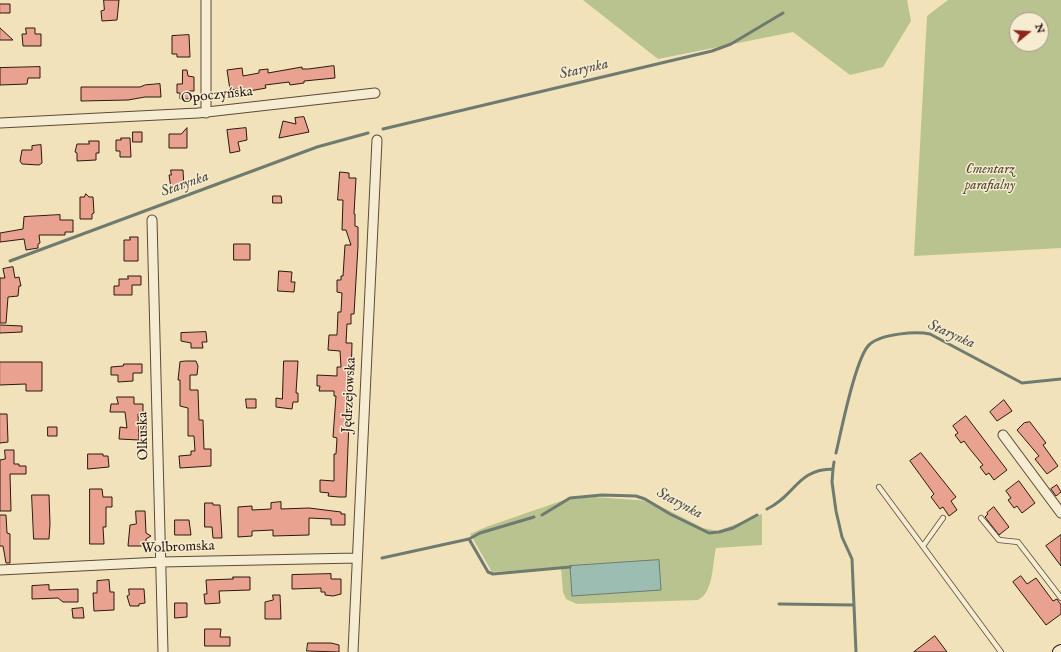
<!DOCTYPE html>
<html>
<head>
<meta charset="utf-8">
<style>
	body { margin:0 }
	#map { position:relative; width:1061px; height:652px; overflow:hidden; background:#f1e2ba; font-family:"IM FELL English",serif }
	canvas { display:block }
	.north { position:absolute; left:1009px; top:12px; width:40px; height:40px; box-sizing:border-box; background:#f6ecd2; border:1px solid #a59784; border-radius:50%; rotate:72deg; font-size:11px; font-weight:700; line-height:16px; text-align:center; color:#2c180e }
	.north::after { content:''; display:block; margin:auto; width:14px; height:18px; background:#8f2418; clip-path:polygon(50% 0,100% 100%,50% 72%,0 100%) }
</style>
</head>
<body>
<div id="map">
<canvas width="1061" height="652"></canvas>
<div class="north">N</div>
</div>
<script>
const context = document.querySelector('canvas').getContext('2d');
context.lineJoin = 'round';
function fill(path, color) {
  context.fillStyle = color;
  context.fill(path, 'evenodd');
}
function strokePath(path, color, width, dash) {
  context.strokeStyle = color;
  context.lineWidth = width;
  context.lineCap = dash ? 'butt' : 'round';
  context.setLineDash(dash || []);
  context.stroke(path);
}
function write(font, color, halo, rows, align = 'center') {
  context.font = font + ' "IM FELL English",serif';
  context.lineWidth = 3;
  context.setLineDash([]);
  context.textBaseline = 'middle';
  context.strokeStyle = halo;
  context.fillStyle = color;
  for (const [text, x, y, turn = 0] of rows) {
    context.save();
    context.translate(x, y);
    context.rotate((+turn || 0) * Math.PI / 180);
    context.textAlign = isNaN(turn) ? turn : align;
    if (halo) context.strokeText(text, 0, 0);
    context.fillText(text, 0, 0);
    context.restore();
  }
}
fill(new Path2D(`
	M 583,0 L 907,0 L 911,21 L 883,67 L 850,75 L 793,32 L 658,59 Z
	M 948,0 L 1061,0 L 1061,248 L 914,256 L 927,16 ZM 1017,20 L 1041,20 L 1041,44 L 1017,44 Z
	M 594,497 L 650,501 L 703,528 L 718,531 L 762,514 L 762,545 L 716,548 C 712,564 714,592 698,600 L 577,604 L 566,599 L 563,592 L 561,568 L 492,572 L 470,534 L 486,527 L 567,499 Z`), '#b9c390');
const water = new Path2D(`
	M 659,560 L 661,590 L 572,596 L 570,566 Z`);
fill(water, '#9bbdb2');
strokePath(water, '#6f7b70', 1);
strokePath(new Path2D(`
	M 383,129 L 712,51 L 731,44 L 783,13
	M 10,261 L 317,147 L 368,133
	M 836,453 C 841,432 856,355 870,344 C 881,334 916,331 930,334 L 1022,383 L 1061,379
	M 833,469 L 832,482 L 836,511 L 842,537 L 852,559 L 856,652
	M 767,509 C 795,496 797,469 833,469 L 834,462
	M 542,515 L 570,498 L 602,495 L 636,496 L 645,499 L 670,514 L 709,533 L 719,532 L 733,528 L 757,515
	M 469,539 L 488,572 L 493,574 L 570,567
	M 382,558 L 469,539 L 480,533 L 534,517
	M 779,604 L 854,605`), '#6f7b70', 3);
const building = new Path2D(`
	M 104,0 L 119,0 L 117,20 L 102,21 L 101,11 L 104,10 Z
	M 0,4 L 10,4 L 10,13 L 0,13 Z
	M 0,28 L 13,40 L 0,40 Z
	M 26,28 L 35,28 L 35,34 L 41,34 L 41,46 L 23,46 L 22,34 L 26,34 Z
	M 189,35 L 190,57 L 177,57 L 177,54 L 172,54 L 172,36 Z
	M 334,66 L 335,78 L 304,81 L 304,83 L 290,85 L 289,82 L 265,85 L 266,88 L 244,92 L 244,90 L 238,91 L 238,89 L 230,90 L 227,70 L 242,68 L 243,76 L 259,73 L 259,70 L 268,69 L 268,73 L 302,67 L 302,69 L 308,69 Z
	M 40,67 L 40,78 L 28,78 L 27,84 L 0,85 L 0,68 Z
	M 183,70 L 187,70 L 188,76 L 194,77 L 194,91 L 189,91 L 190,99 L 180,99 L 180,93 L 177,93 L 177,84 L 182,84 Z
	M 160,84 L 161,97 L 145,97 L 128,100 L 81,101 L 81,87 L 140,87 L 145,85 Z
	M 304,117 L 309,132 L 279,138 L 283,121 L 296,124 L 295,118 Z
	M 187,128 L 187,148 L 169,148 L 169,134 L 181,134 Z
	M 246,128 L 247,140 L 238,142 L 240,151 L 230,153 L 227,130 Z
	M 133,132 L 142,132 L 142,142 L 133,142 Z
	M 121,138 L 130,138 L 131,157 L 120,157 L 120,151 L 116,151 L 116,140 L 121,140 Z
	M 89,141 L 99,141 L 99,153 L 96,153 L 96,160 L 77,161 L 77,153 L 75,152 L 77,144 L 89,144 Z
	M 41,145 L 42,163 L 39,165 L 22,164 L 20,161 L 22,150 L 32,150 L 32,146 Z
	M 171,170 L 183,170 L 184,188 L 171,188 L 169,175 L 171,175 Z
	M 340,172 L 349,173 L 349,178 L 356,178 L 354,214 L 355,214 L 355,226 L 358,227 L 358,246 L 354,314 L 351,314 L 351,324 L 347,324 L 346,343 L 352,343 L 351,380 L 347,380 L 346,396 L 350,396 L 346,497 L 339,497 L 328,496 L 329,493 L 320,492 L 320,480 L 334,481 L 334,454 L 336,454 L 337,438 L 333,437 L 336,396 L 334,396 L 334,391 L 319,391 L 320,386 L 317,386 L 317,375 L 337,376 L 337,367 L 341,367 L 340,351 L 328,350 L 329,335 L 337,335 L 338,312 L 341,312 L 342,293 L 337,292 L 337,280 L 341,280 L 341,276 L 343,276 L 345,245 L 351,245 L 346,230 L 342,230 L 343,200 L 338,200 Z
	M 86,194 L 89,197 L 93,197 L 94,213 L 92,214 L 92,219 L 80,219 L 80,197 L 84,197 Z
	M 273,196 L 281,196 L 282,203 L 273,203 Z
	M 60,215 L 60,220 L 73,220 L 73,232 L 65,232 L 65,235 L 39,235 L 40,243 L 38,244 L 38,248 L 26,250 L 24,239 L 0,242 L 0,233 L 23,229 L 24,217 Z
	M 130,237 L 138,237 L 138,261 L 124,261 L 124,240 L 130,240 Z
	M 234,244 L 250,244 L 250,260 L 234,260 Z
	M 13,267 L 15,278 L 19,277 L 21,286 L 19,286 L 18,296 L 8,297 L 6,323 L 0,323 L 0,278 L 5,278 L 3,269 Z
	M 279,271 L 292,272 L 291,282 L 295,282 L 294,292 L 278,291 Z
	M 128,276 L 141,276 L 141,285 L 132,285 L 132,295 L 114,295 L 114,286 L 119,286 L 119,279 L 128,279 Z
	M 0,325 L 22,326 L 22,332 L 0,333 Z
	M 206,332 L 207,342 L 202,342 L 203,348 L 191,348 L 191,343 L 181,341 L 181,333 Z
	M 186,361 L 196,361 L 198,366 L 197,375 L 190,375 L 190,390 L 198,390 L 199,420 L 203,420 L 204,449 L 211,449 L 211,466 L 180,468 L 179,456 L 191,455 L 191,451 L 195,451 L 194,436 L 188,436 L 188,408 L 180,406 L 180,380 L 178,380 L 180,362 Z
	M 284,361 L 298,361 L 296,393 L 298,393 L 298,402 L 293,402 L 292,409 L 276,407 L 276,398 L 282,399 Z
	M 0,362 L 42,362 L 42,391 L 26,391 L 26,384 L 0,385 Z
	M 124,364 L 142,364 L 142,373 L 133,373 L 133,381 L 118,382 L 118,375 L 111,375 L 111,367 L 123,366 Z
	M 117,397 L 134,397 L 134,404 L 143,404 L 143,413 L 138,414 L 139,440 L 119,439 L 120,427 L 127,428 L 125,412 L 110,412 L 111,404 L 118,404 Z
	M 246,399 L 256,399 L 256,408 L 247,408 Z
	M 1004,400 L 1012,411 L 997,421 L 990,412 Z
	M 0,414 L 7,414 L 8,442 L 0,443 Z
	M 966,416 L 1007,470 L 994,480 L 989,473 L 986,475 L 980,467 L 983,465 L 969,448 L 964,441 L 961,443 L 955,435 L 958,433 L 953,426 Z
	M 1030,422 L 1046,443 L 1043,445 L 1058,466 L 1047,474 L 1035,459 L 1039,456 L 1017,430 L 1024,423 Z
	M 48,427 L 57,427 L 57,436 L 48,436 Z
	M 5,450 L 14,450 L 14,464 L 19,464 L 19,466 L 26,466 L 26,474 L 10,474 L 11,511 L 0,511 L 0,460 L 5,459 Z
	M 921,453 L 956,497 L 951,501 L 957,510 L 949,516 L 943,507 L 940,509 L 931,497 L 934,494 L 910,461 Z
	M 88,454 L 103,454 L 103,456 L 108,456 L 109,467 L 88,469 Z
	M 1019,481 L 1035,503 L 1022,513 L 1017,506 L 1014,508 L 1008,500 L 1011,498 L 1006,491 Z
	M 1057,485 L 1061,492 L 1056,496 L 1051,489 Z
	M 90,489 L 102,489 L 103,497 L 112,497 L 112,507 L 106,507 L 106,527 L 103,527 L 104,544 L 90,544 Z
	M 32,495 L 49,495 L 50,524 L 49,539 L 34,539 Z
	M 281,502 L 281,509 L 309,508 L 341,512 L 341,514 L 345,514 L 345,525 L 331,525 L 331,519 L 309,518 L 309,535 L 273,536 L 273,530 L 252,531 L 252,536 L 238,537 L 238,507 L 252,506 L 252,510 L 271,509 L 271,503 Z
	M 205,503 L 213,503 L 213,505 L 220,505 L 222,538 L 213,538 L 212,527 L 205,527 Z
	M 994,507 L 1009,527 L 999,535 L 985,517 L 988,514 L 987,513 Z
	M 136,511 L 145,511 L 146,533 L 151,536 L 146,539 L 146,546 L 128,546 L 130,525 L 136,524 Z
	M 0,515 L 6,515 L 7,533 L 10,534 L 10,563 L 6,563 L 3,546 L 0,546 Z
	M 175,520 L 189,520 L 191,535 L 175,535 Z
	M 1061,535 L 1061,566 L 1046,546 Z
	M 331,574 L 331,579 L 341,579 L 341,594 L 333,596 L 325,595 L 325,592 L 321,592 L 321,588 L 292,589 L 292,575 Z
	M 1021,576 L 1027,584 L 1036,578 L 1053,601 L 1057,599 L 1061,605 L 1061,614 L 1046,625 L 1013,582 Z
	M 233,577 L 250,577 L 250,590 L 219,591 L 220,603 L 205,604 L 204,594 L 207,594 L 206,580 L 233,579 Z
	M 109,580 L 110,592 L 114,592 L 114,610 L 94,611 L 93,593 L 97,593 L 97,581 Z
	M 49,585 L 49,590 L 78,589 L 78,602 L 63,602 L 58,598 L 32,599 L 32,586 Z
	M 129,589 L 144,589 L 145,603 L 139,604 L 139,606 L 130,606 L 127,596 L 129,595 Z
	M 273,595 L 280,595 L 281,619 L 265,619 L 265,602 L 273,600 Z
	M 175,603 L 187,603 L 187,617 L 175,618 Z
	M 83,608 L 84,618 L 73,618 L 72,609 Z
	M 205,629 L 221,629 L 220,637 L 230,637 L 230,646 L 205,646 Z
	M 935,636 L 947,652 L 914,652 Z
	M 308,643 L 331,643 L 339,645 L 339,652 L 307,651 Z`);
fill(building, '#e9a290');
strokePath(building, '#2c180e', 1);
const lane = new Path2D(`
	M 879,487 L 1001,652
	M 981,518 L 999,540 L 1018,542 L 1061,598
	M 923,546 L 943,518`);
const street = new Path2D(`
	M 206,0 L 206,113
	M 0,123 L 198,113 L 375,93
	M 152,220 L 163,652
	M 1003,435 L 1061,513
	M 0,570 L 161,562 L 357,558
	M 353,652 L 377,140`);
const secondary = new Path2D(`
	M 1059,652 L 1061,651`);
strokePath(lane, '#5d4a39', 6);
strokePath(street, '#5d4a39', 11);
strokePath(secondary, '#2c180e', 14);
strokePath(lane, '#f6ecd2', 4.5);
strokePath(street, '#f6ecd2', 9);
strokePath(secondary, '#f6ecd2', 12);
write('14px', '#2c180e', '#f6ecd2', [
	["Opoczyńska",217,96,-6],
	["Jędrzejowska",350,395,-87],
	["Olkuska",144,436,-91],
	["Wolbromska",178,548,-2]
]);
write('italic 14px', '#564b35', '#f6ecd2', [
	["Cmentarz",990,170],
	["parafialny",990,186]
]);
write('italic 15px', '#535247', '#f6ecd2', [
	["Starynka",584,70,-13],
	["Starynka",185,185,-20],
	["Starynka",951,335,24],
	["Starynka",679,504,28]
]);
</script>
</body>
</html>
